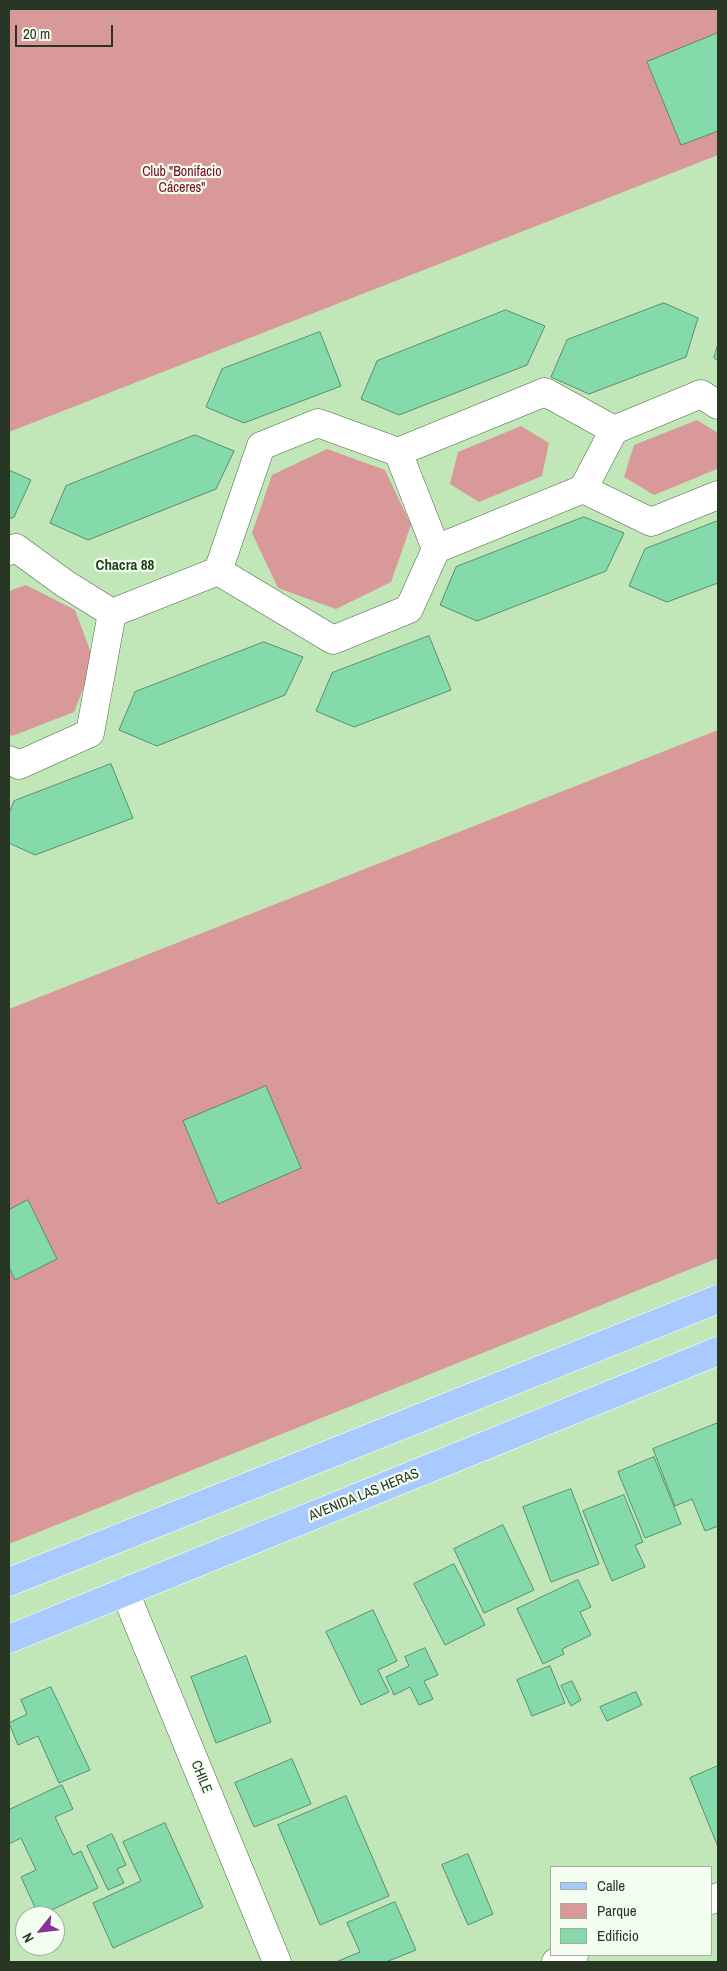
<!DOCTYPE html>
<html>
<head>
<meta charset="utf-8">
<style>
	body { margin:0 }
	#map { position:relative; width:727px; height:1971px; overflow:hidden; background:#c1e6b7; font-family:"Archivo Narrow",sans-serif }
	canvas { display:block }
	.frame { position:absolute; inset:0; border:10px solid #283624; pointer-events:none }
	.legend { position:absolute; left:550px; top:1866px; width:162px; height:90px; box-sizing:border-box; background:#f3fef0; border:1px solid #a2ae9e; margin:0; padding:6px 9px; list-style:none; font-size:15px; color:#283624 }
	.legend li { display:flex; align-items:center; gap:10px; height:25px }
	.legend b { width:25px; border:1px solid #a2ae9e }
	.north { position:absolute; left:15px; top:1906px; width:50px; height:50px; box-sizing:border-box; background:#f3fef0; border:1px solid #a2ae9e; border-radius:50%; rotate:241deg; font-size:14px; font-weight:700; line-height:20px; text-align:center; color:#283624 }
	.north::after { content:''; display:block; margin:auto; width:18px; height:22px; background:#872f9c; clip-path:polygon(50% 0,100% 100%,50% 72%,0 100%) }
	.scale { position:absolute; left:15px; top:25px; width:98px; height:22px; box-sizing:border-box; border:2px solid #283624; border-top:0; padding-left:6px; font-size:15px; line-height:18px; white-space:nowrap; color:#283624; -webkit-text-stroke:4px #f3fef0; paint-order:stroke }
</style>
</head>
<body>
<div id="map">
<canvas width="727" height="1971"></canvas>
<div class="frame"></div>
<ul class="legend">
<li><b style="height:6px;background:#a8cafe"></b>Calle</li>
<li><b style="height:14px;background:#da9999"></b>Parque</li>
<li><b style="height:14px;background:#85daac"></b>Edificio</li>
</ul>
<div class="north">N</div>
<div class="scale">20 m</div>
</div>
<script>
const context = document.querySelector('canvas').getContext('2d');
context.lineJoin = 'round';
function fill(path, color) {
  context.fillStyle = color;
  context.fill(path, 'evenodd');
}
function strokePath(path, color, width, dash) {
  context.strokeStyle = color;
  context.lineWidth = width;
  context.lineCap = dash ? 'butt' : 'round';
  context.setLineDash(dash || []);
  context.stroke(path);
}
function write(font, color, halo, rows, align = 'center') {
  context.font = font + ' "Archivo Narrow",sans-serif';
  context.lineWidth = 4.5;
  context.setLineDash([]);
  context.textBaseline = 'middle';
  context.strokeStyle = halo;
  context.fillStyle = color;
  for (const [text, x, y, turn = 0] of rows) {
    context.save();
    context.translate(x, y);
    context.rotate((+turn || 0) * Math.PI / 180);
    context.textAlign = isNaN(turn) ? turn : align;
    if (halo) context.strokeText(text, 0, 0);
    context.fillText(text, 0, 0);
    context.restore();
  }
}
fill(new Path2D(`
	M 9,9 L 718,9 L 718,155 L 9,432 Z
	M 697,420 L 718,433 L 717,469 L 654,495 L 624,477 L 634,445 Z
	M 521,426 L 549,443 L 542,476 L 479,502 L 450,484 L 458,452 Z
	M 327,449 L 385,470 L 411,525 L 391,582 L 336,609 L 278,588 L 252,533 L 272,475 Z
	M 26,585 L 75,610 L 94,661 L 74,712 L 12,736 L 9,734 L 9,591 Z
	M 718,730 L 718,1258 L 9,1544 L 9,1009 Z`), '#da9999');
const building = new Path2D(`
	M 718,33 L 718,131 L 681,145 L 647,62 Z
	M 664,303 L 698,318 L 686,357 L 589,394 L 551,377 L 567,340 Z
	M 506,310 L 545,326 L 527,365 L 399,415 L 361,399 L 377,361 Z
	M 320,332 L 341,386 L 244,423 L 206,407 L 222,369 Z
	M 718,344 L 718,361 L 714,358 Z
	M 195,435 L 234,451 L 216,489 L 88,540 L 50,523 L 66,486 Z
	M 9,470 L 31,480 L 14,517 L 9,519 Z
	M 584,517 L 624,533 L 606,571 L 477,621 L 440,605 L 456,567 Z
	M 718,521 L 718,583 L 667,602 L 629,586 L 645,549 Z
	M 429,636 L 451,690 L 354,727 L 316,711 L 332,673 Z
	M 264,642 L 303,657 L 285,695 L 157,746 L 119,730 L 135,692 Z
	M 111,764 L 133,818 L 35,855 L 9,843 L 9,813 L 14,801 Z
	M 266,1086 L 301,1168 L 218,1204 L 183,1121 Z
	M 28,1200 L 57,1259 L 15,1280 L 9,1267 L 9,1210 Z
	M 718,1423 L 718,1526 L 705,1531 L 692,1499 L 675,1506 L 653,1449 Z
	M 654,1457 L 681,1524 L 645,1538 L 618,1472 Z
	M 571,1489 L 599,1564 L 551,1582 L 523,1507 Z
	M 624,1495 L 643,1542 L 635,1545 L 645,1567 L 612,1581 L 583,1511 Z
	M 503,1525 L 534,1590 L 484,1613 L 454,1549 Z
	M 454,1564 L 485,1625 L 445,1645 L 414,1584 Z
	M 578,1580 L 591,1607 L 580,1612 L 591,1635 L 562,1649 L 564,1654 L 543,1664 L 517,1609 Z
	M 373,1610 L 397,1661 L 378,1670 L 389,1692 L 361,1705 L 326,1632 Z
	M 425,1648 L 438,1675 L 424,1681 L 433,1699 L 419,1705 L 410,1687 L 394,1695 L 386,1677 L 409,1666 L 405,1657 Z
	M 246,1656 L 271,1722 L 216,1743 L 191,1677 Z
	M 550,1666 L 565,1703 L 532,1716 L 517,1680 Z
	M 572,1681 L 581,1700 L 571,1706 L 561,1686 Z
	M 51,1687 L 90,1770 L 59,1783 L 38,1736 L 18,1745 L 9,1723 L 27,1714 L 21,1700 Z
	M 636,1692 L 642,1705 L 607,1721 L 600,1707 Z
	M 292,1759 L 311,1804 L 254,1827 L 235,1783 Z
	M 718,1766 L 718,1847 L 690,1778 Z
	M 62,1785 L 73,1809 L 55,1817 L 73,1855 L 81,1851 L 98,1888 L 39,1916 L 21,1877 L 36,1870 L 21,1838 L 9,1844 L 9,1810 Z
	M 346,1796 L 389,1896 L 320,1925 L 278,1825 Z
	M 165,1823 L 203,1907 L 113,1948 L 93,1903 L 141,1881 L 123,1842 Z
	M 112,1834 L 126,1865 L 117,1869 L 124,1883 L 108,1890 L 87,1846 Z
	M 468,1854 L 493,1914 L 468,1925 L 442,1865 Z
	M 395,1902 L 416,1950 L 386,1962 L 336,1962 L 360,1952 L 347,1923 Z`);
fill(building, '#85daac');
strokePath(building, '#588e70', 1);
const minor = new Path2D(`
	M 398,452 L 436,549
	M 583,489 L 614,430
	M 9,551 L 16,548 L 64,583 L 112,613 L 218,571 L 261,446 L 318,423 L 398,452 L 545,392 L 614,430 L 701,394 L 718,405
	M 218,571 L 333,640 L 409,609 L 436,549 L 583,489 L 651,522 L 718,495
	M 9,760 L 19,765 L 90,733 L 112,613
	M 125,1592 L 277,1962
	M 711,1900 L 718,1897
	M 556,1962 L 574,1955`);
const major = new Path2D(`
	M 9,1582 L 718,1299
	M 9,1639 L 718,1351`);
strokePath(minor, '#4a6b42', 29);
strokePath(major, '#fff', 29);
strokePath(minor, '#fff', 28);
strokePath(major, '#a8cafe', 28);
write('14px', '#74091e', '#f3fef0', [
	["Club \"Bonifacio",182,172],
	["Cáceres\"",182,188]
]);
write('14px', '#283624', '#f3fef0', [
	["AVENIDA LAS HERAS",364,1495,-22],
	["CHILE",201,1777,68]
]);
write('bold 15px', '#24431b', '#f3fef0', [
	["Chacra 88",125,566]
]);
</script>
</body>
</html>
